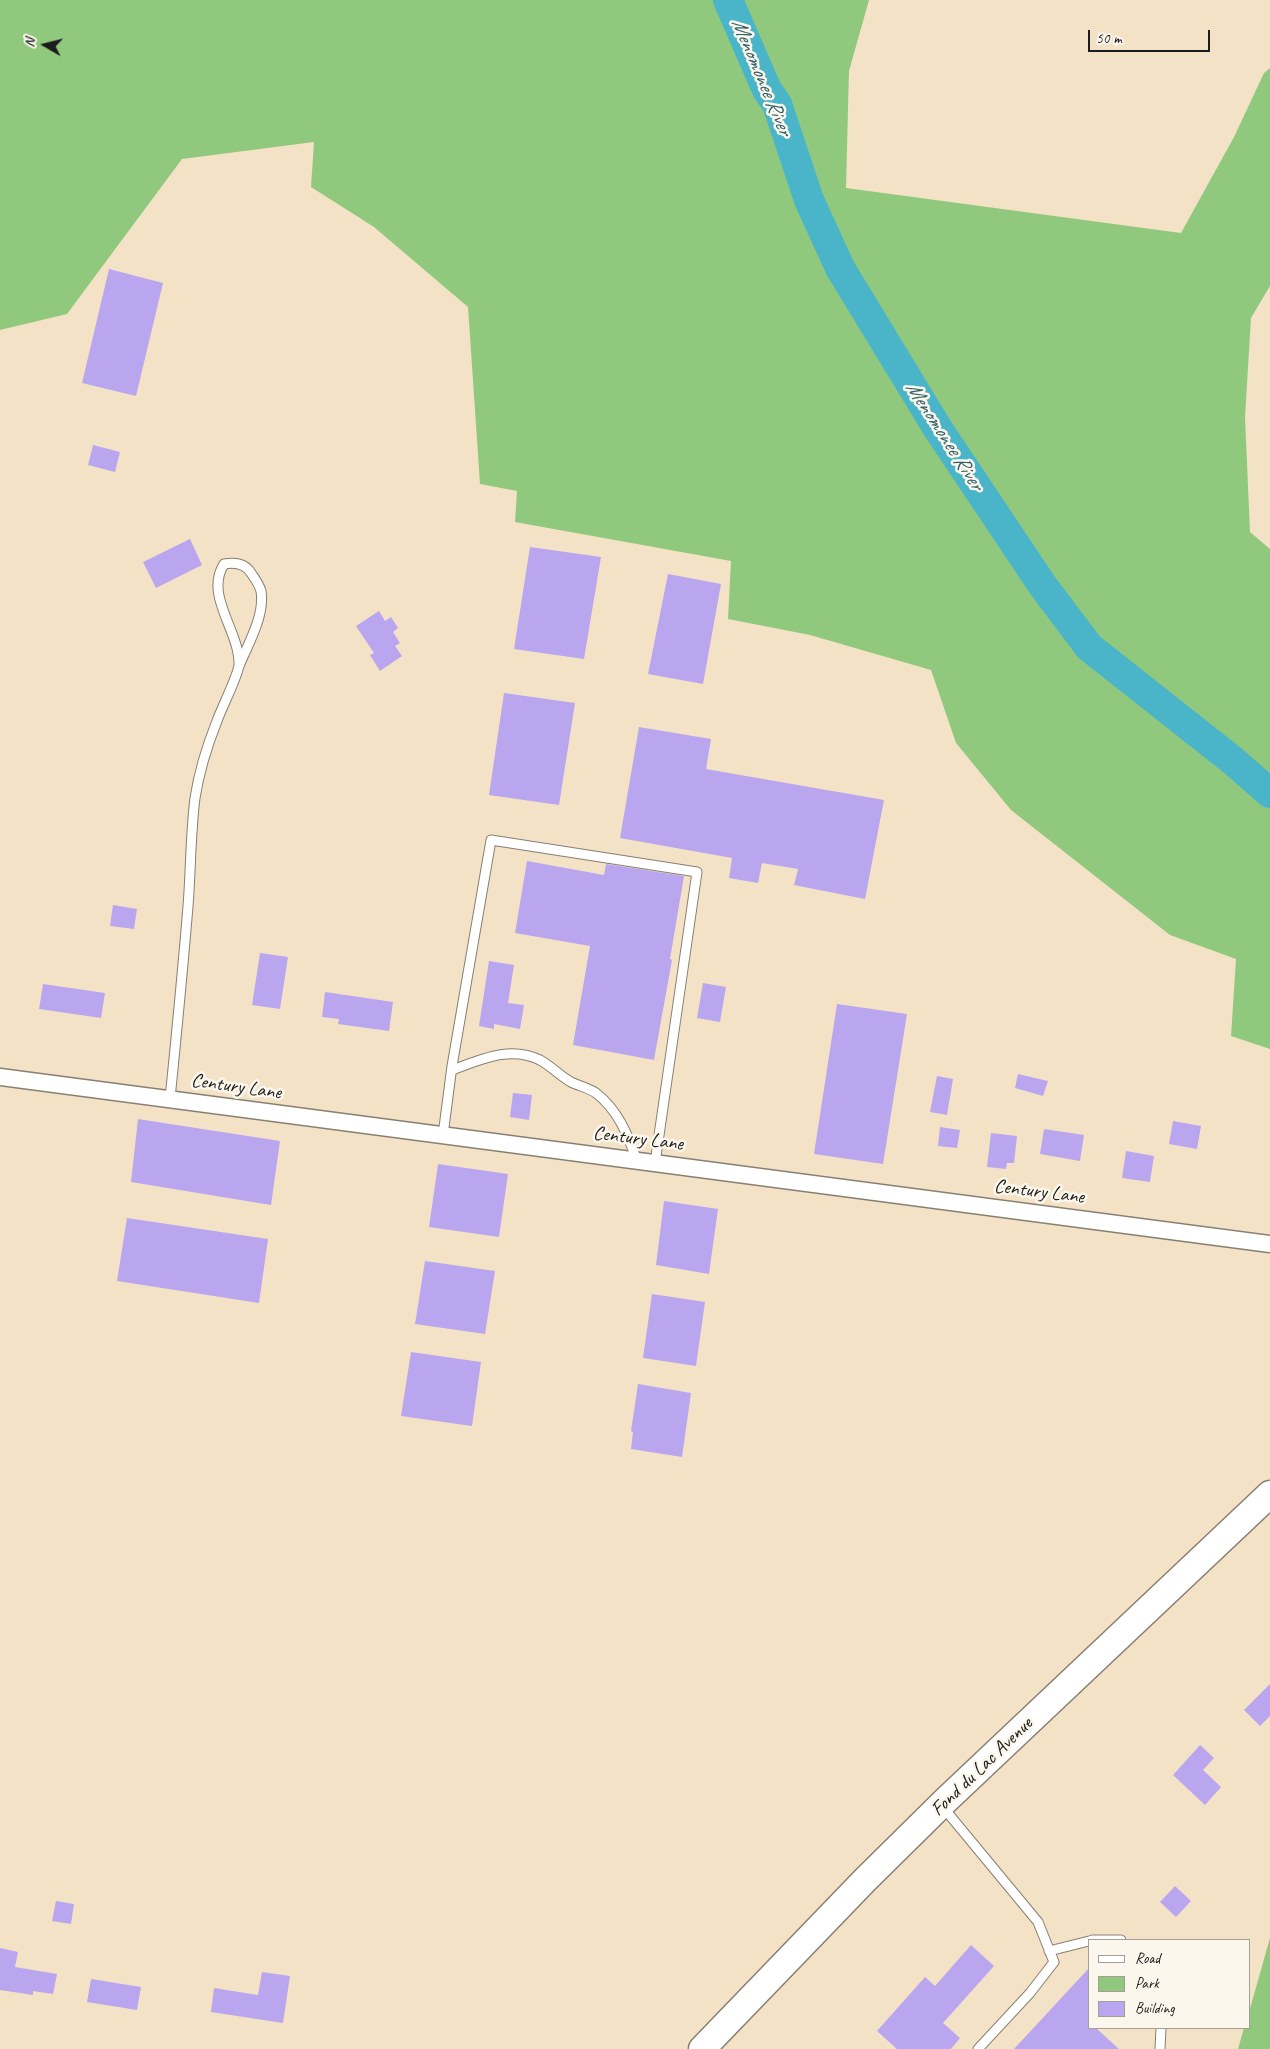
<!DOCTYPE html>
<html>
<head>
<meta charset="utf-8">
<style>
	body { margin:0 }
	#map { position:relative; width:1270px; height:2049px; overflow:hidden; background:#f4e2c7; font-family:Caveat,sans-serif }
	canvas { display:block }
	.legend { position:absolute; left:1088px; top:1939px; width:162px; height:90px; box-sizing:border-box; background:#fbf7ec; border:1px solid #a29f99; margin:0; padding:6px 9px; list-style:none; font-size:15px; color:#1c1c1c }
	.legend li { display:flex; align-items:center; gap:10px; height:25px }
	.legend b { width:25px; border:1px solid #a29f99 }
	.north { position:absolute; left:20px; top:20px; width:50px; height:50px; -webkit-text-stroke:4px #fbf7ec; paint-order:stroke; rotate:278deg; font-size:14px; font-weight:700; line-height:20px; text-align:center; color:#1c1c1c }
	.north::after { content:''; display:block; margin:auto; width:18px; height:22px; background:#1c1c1c; clip-path:polygon(50% 0,100% 100%,50% 72%,0 100%) }
	.scale { position:absolute; left:1088px; top:30px; width:122px; height:22px; box-sizing:border-box; border:2px solid #1c1c1c; border-top:0; padding-left:6px; font-size:15px; line-height:18px; white-space:nowrap; color:#1c1c1c; -webkit-text-stroke:4px #fbf7ec; paint-order:stroke }
</style>
</head>
<body>
<div id="map">
<canvas width="1270" height="2049"></canvas>
<ul class="legend">
<li><b style="height:6px;background:#fff"></b>Road</li>
<li><b style="height:14px;background:#90c97d"></b>Park</li>
<li><b style="height:14px;background:#b9a6ef"></b>Building</li>
</ul>
<div class="north">N</div>
<div class="scale">50 m</div>
</div>
<script>
const context = document.querySelector('canvas').getContext('2d');
context.lineJoin = 'round';
function fill(path, color) {
  context.fillStyle = color;
  context.fill(path, 'evenodd');
}
function strokePath(path, color, width, dash) {
  context.strokeStyle = color;
  context.lineWidth = width;
  context.lineCap = dash ? 'butt' : 'round';
  context.setLineDash(dash || []);
  context.stroke(path);
}
function write(font, color, halo, rows, align = 'center') {
  context.font = font + ' Caveat,sans-serif';
  context.lineWidth = 5;
  context.setLineDash([]);
  context.textBaseline = 'middle';
  context.strokeStyle = halo;
  context.fillStyle = color;
  for (const [text, x, y, turn = 0] of rows) {
    context.save();
    context.translate(x, y);
    context.rotate((+turn || 0) * Math.PI / 180);
    context.textAlign = isNaN(turn) ? turn : align;
    if (halo) context.strokeText(text, 0, 0);
    context.fillText(text, 0, 0);
    context.restore();
  }
}
fill(new Path2D(`
	M 0,0 L 869,0 L 849,71 L 846,188 L 1181,233 L 1234,137 L 1264,73 L 1270,68 L 1270,286 L 1251,318 L 1245,417 L 1250,532 L 1270,549 L 1270,1049 L 1231,1036 L 1236,959 L 1170,935 L 1011,810 L 956,743 L 931,670 L 810,635 L 728,619 L 731,561 L 515,522 L 517,491 L 480,484 L 468,307 L 374,227 L 311,187 L 314,142 L 182,159 L 67,314 L 0,330 Z
	M 1270,1938 L 1270,2049 L 1238,2049 L 1244,2028 L 1249,2028 L 1249,2012 Z`), '#90c97d');
strokePath(new Path2D(`
	M 728,0 L 767,90 L 777,104 L 809,200 L 840,268 L 938,429 L 1043,586 L 1089,647 L 1232,760 L 1270,793`), '#4ab4c8', 30);
fill(new Path2D(`
	M 109,269 L 163,283 L 136,396 L 82,383 Z
	M 93,445 L 120,452 L 115,472 L 88,465 Z
	M 190,539 L 202,565 L 156,588 L 143,562 Z
	M 530,547 L 601,557 L 584,659 L 514,649 Z
	M 668,574 L 721,584 L 703,684 L 648,674 Z
	M 379,611 L 385,621 L 391,617 L 398,628 L 393,632 L 400,643 L 395,646 L 402,656 L 380,671 L 370,655 L 374,653 L 356,626 Z
	M 504,693 L 575,703 L 559,805 L 489,795 Z
	M 639,727 L 711,739 L 706,769 L 884,800 L 865,899 L 794,885 L 798,869 L 762,863 L 758,883 L 729,878 L 732,858 L 620,838 Z
	M 527,861 L 604,875 L 606,864 L 684,876 L 670,959 L 672,960 L 654,1060 L 573,1045 L 590,946 L 515,933 Z
	M 113,905 L 137,909 L 134,929 L 110,926 Z
	M 260,953 L 288,957 L 280,1009 L 252,1005 Z
	M 489,961 L 514,965 L 508,1003 L 524,1005 L 520,1029 L 494,1024 L 494,1029 L 479,1026 Z
	M 703,983 L 726,987 L 720,1022 L 697,1018 Z
	M 43,984 L 105,993 L 101,1018 L 39,1009 Z
	M 325,992 L 393,1002 L 389,1031 L 338,1024 L 339,1019 L 322,1017 Z
	M 837,1004 L 907,1014 L 883,1164 L 814,1154 Z
	M 1018,1074 L 1048,1081 L 1043,1096 L 1015,1088 Z
	M 937,1076 L 953,1079 L 947,1115 L 930,1112 Z
	M 513,1093 L 532,1095 L 529,1120 L 510,1117 Z
	M 138,1119 L 280,1141 L 271,1205 L 131,1182 Z
	M 1173,1121 L 1201,1126 L 1197,1149 L 1169,1144 Z
	M 940,1127 L 960,1130 L 957,1148 L 938,1146 Z
	M 1044,1129 L 1084,1135 L 1080,1161 L 1040,1154 Z
	M 991,1133 L 1017,1136 L 1014,1163 L 1007,1163 L 1006,1169 L 987,1167 Z
	M 1126,1151 L 1154,1156 L 1150,1182 L 1122,1178 Z
	M 438,1164 L 508,1174 L 499,1237 L 429,1227 Z
	M 664,1201 L 718,1209 L 709,1274 L 656,1265 Z
	M 127,1218 L 268,1239 L 259,1303 L 117,1281 Z
	M 425,1261 L 495,1271 L 485,1334 L 415,1324 Z
	M 652,1294 L 705,1302 L 696,1366 L 643,1358 Z
	M 411,1352 L 481,1362 L 472,1426 L 401,1416 Z
	M 638,1384 L 691,1393 L 682,1457 L 631,1449 L 633,1432 L 631,1431 Z
	M 1270,1684 L 1270,1716 L 1260,1726 L 1244,1710 Z
	M 1200,1745 L 1214,1758 L 1203,1770 L 1221,1787 L 1205,1805 L 1173,1775 Z
	M 1175,1886 L 1191,1901 L 1176,1917 L 1160,1902 Z
	M 56,1901 L 74,1904 L 71,1924 L 52,1921 Z
	M 971,1945 L 994,1966 L 943,2023 L 960,2038 L 951,2049 L 897,2049 L 877,2031 L 925,1977 L 935,1986 Z
	M 0,1948 L 18,1952 L 15,1967 L 57,1974 L 53,1994 L 33,1991 L 33,1995 L 0,1990 Z
	M 1089,1968 L 1089,2028 L 1096,2028 L 1119,2049 L 1014,2049 Z
	M 262,1972 L 290,1976 L 283,2023 L 211,2012 L 214,1988 L 258,1995 Z
	M 91,1979 L 141,1987 L 137,2010 L 87,2002 Z`), '#b9a6ef');
const service = new Path2D(`
	M 452,1070 C 480,1060 510,1045 540,1060 C 551,1066 560,1076 571,1082 C 579,1086 589,1088 596,1093 C 618,1110 628,1135 637,1161
	M 170,1099 C 176,1039 182,979 187,918 C 191,878 190,838 195,798 C 199,772 207,746 217,721 C 221,709 238,676 239,665 C 240,631 204,596 224,564 C 235,562 245,563 251,573 C 255,579 259,584 261,591 C 265,616 248,644 239,666
	M 443,1135 L 452,1066 L 491,840 L 697,872 L 655,1163
	M 942,1806 L 1038,1922 L 1054,1962 L 1030,1993 L 978,2049
	M 1092,1940 L 1121,1940
	M 1049,1951 L 1089,1941
	M 1160,2049 L 1161,2028`);
const minor = new Path2D(`
	M 0,1077 L 1270,1244`);
const primary = new Path2D(`
	M 702,2049 L 865,1880 L 945,1801 L 1270,1494`);
strokePath(service, '#887f72', 11);
strokePath(minor, '#887f72', 19);
strokePath(primary, '#887f72', 29);
strokePath(service, '#fff', 9);
strokePath(minor, '#fff', 16);
strokePath(primary, '#fff', 26);
write('20px', '#1c1c1c', '#fbf7ec', [
	["Century Lane",236,1087,8],
	["Century Lane",638,1139,7],
	["Century Lane",1039,1192,7],
	["Fond du Lac Avenue",982,1767,-44]
]);
write('italic 21px', '#316069', '#fbf7ec', [
	["Menomonee River",761,77,67],
	["Menomonee River",944,436,57]
]);
</script>
</body>
</html>
